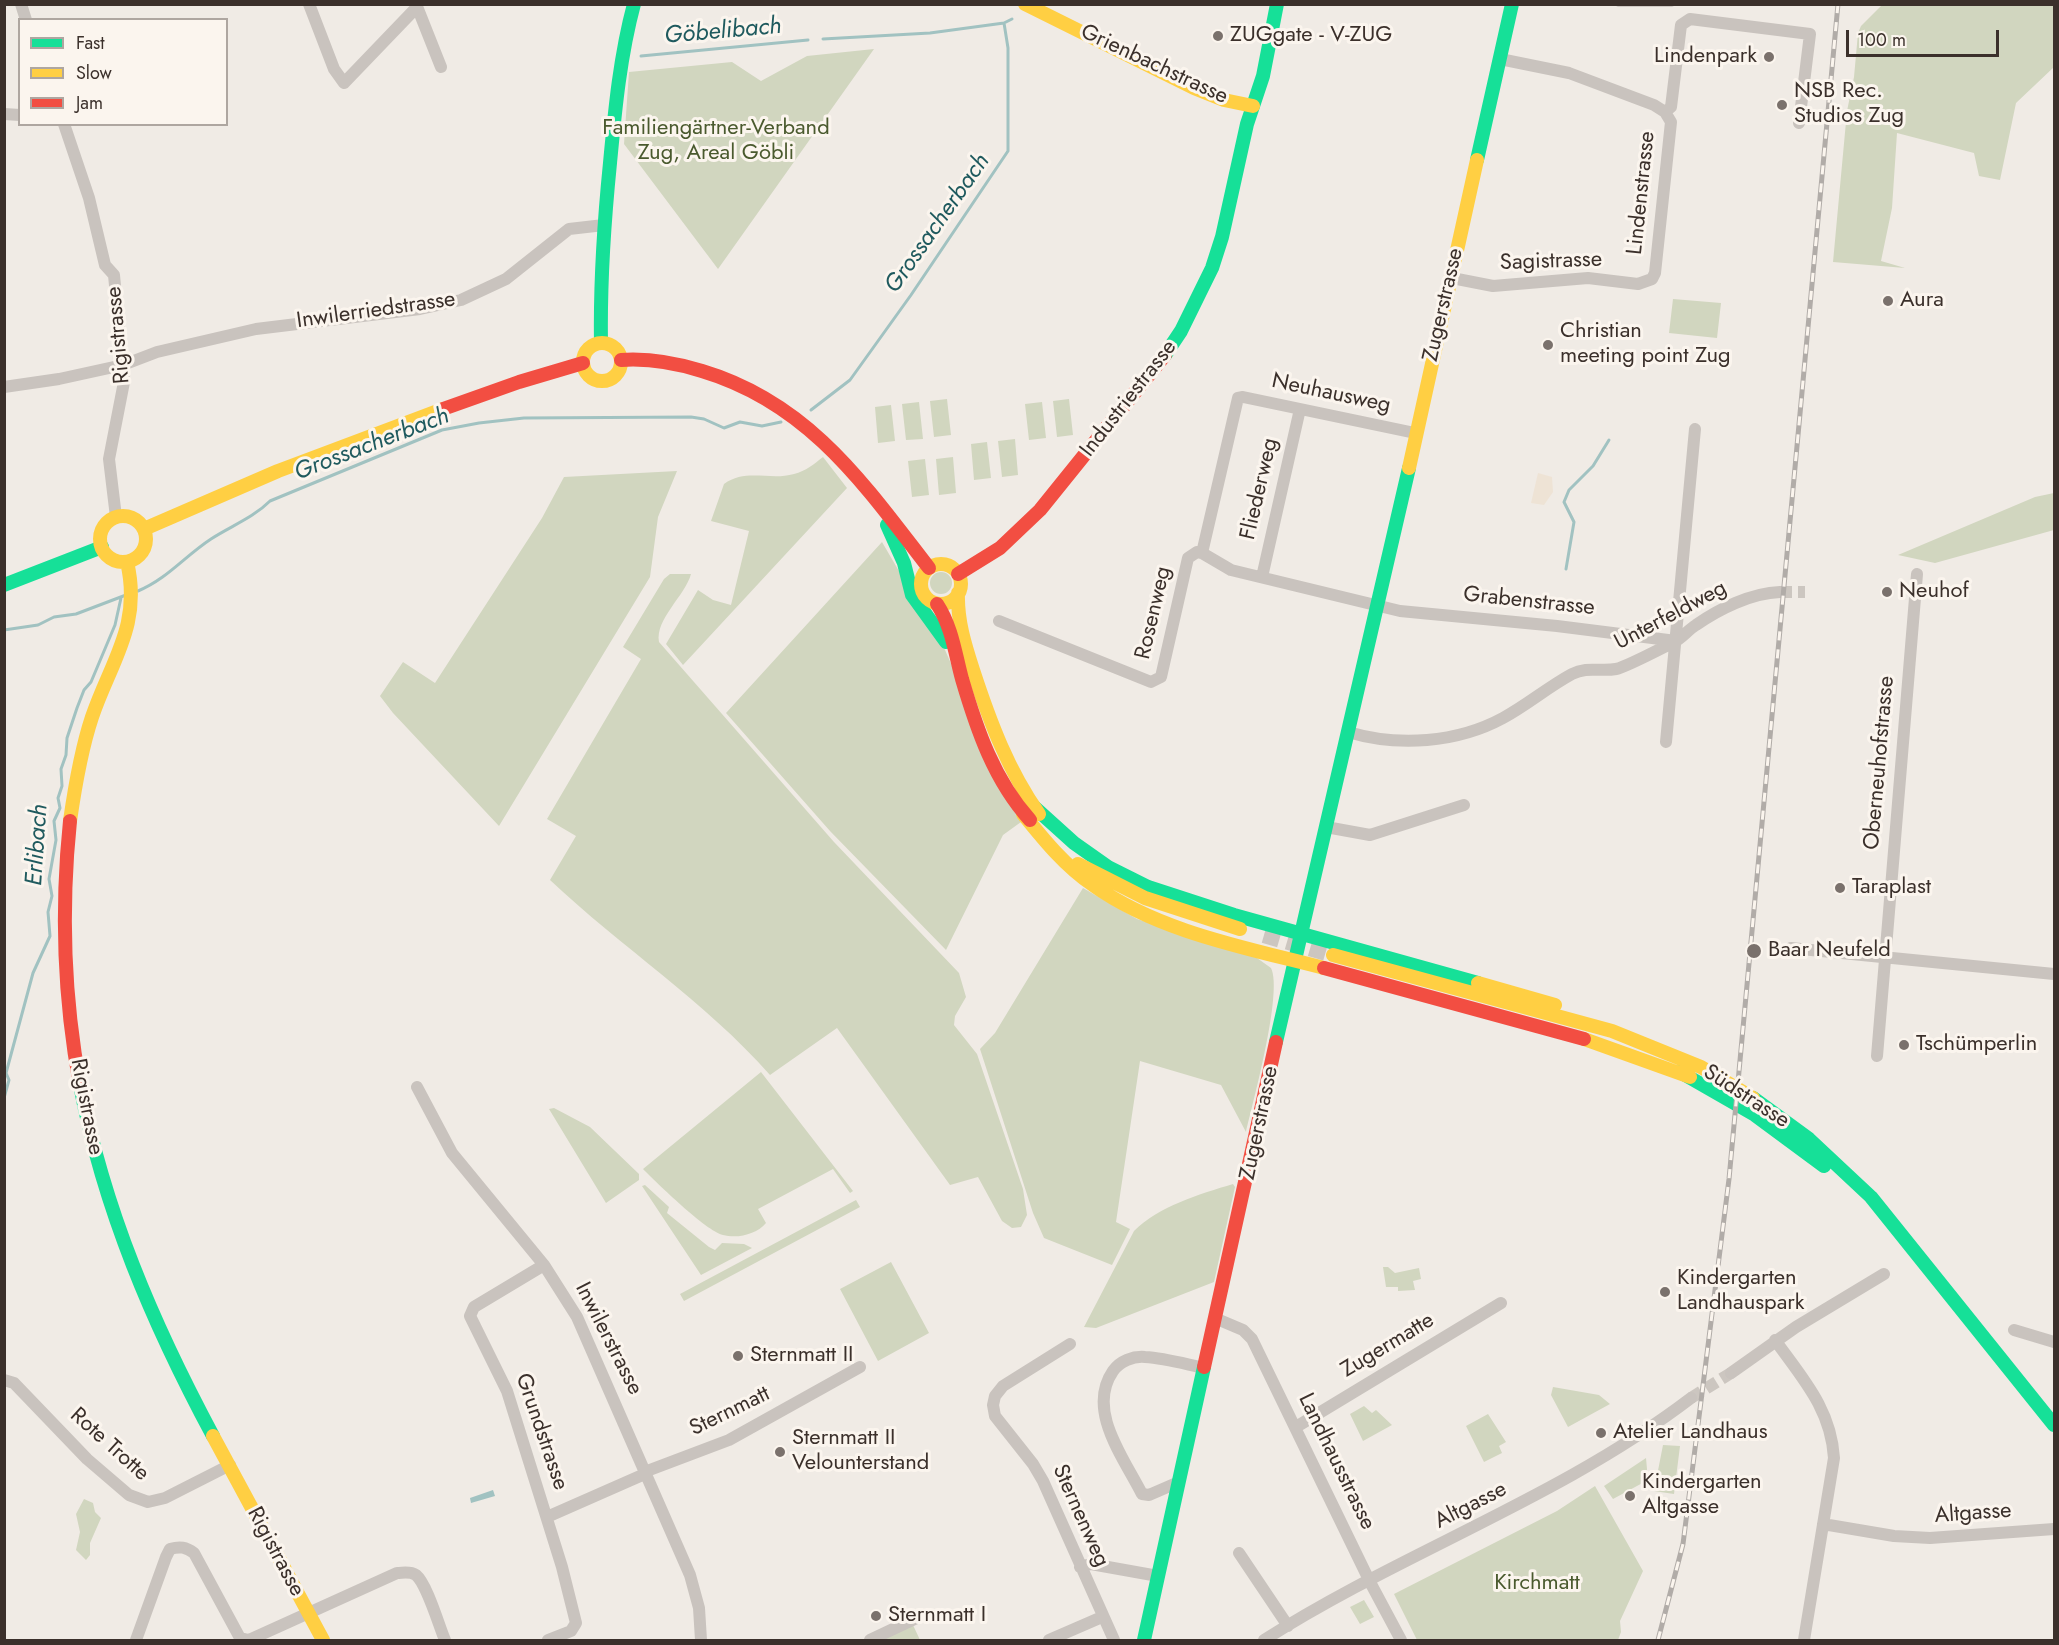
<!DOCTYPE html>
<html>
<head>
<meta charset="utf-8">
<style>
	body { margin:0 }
	#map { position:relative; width:2059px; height:1645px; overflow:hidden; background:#f0ebe5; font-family:Jost,sans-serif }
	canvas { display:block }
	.frame { position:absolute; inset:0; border:6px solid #3b302b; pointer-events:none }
	.legend { position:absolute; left:18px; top:18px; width:210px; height:108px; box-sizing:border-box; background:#fbf5ee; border:2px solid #aea6a0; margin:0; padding:8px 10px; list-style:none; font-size:18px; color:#3b302b }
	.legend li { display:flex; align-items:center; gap:12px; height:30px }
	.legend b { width:30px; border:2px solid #aea6a0 }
	.scale { position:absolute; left:1846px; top:30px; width:153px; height:27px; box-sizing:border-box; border:3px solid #3b302b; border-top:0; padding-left:8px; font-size:18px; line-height:21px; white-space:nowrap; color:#3b302b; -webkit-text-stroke:4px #fbf5ee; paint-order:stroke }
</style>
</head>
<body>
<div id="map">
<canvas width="2059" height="1645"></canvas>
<div class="frame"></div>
<ul class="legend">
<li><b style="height:8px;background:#16e098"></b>Fast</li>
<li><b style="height:8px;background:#ffcf43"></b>Slow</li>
<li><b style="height:8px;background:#f24e42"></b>Jam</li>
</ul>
<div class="scale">100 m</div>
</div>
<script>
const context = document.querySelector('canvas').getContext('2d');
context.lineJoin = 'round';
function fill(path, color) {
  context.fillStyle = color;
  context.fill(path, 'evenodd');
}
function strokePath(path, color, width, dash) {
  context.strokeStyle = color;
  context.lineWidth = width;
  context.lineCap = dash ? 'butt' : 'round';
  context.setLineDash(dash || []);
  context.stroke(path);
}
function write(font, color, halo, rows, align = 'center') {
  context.font = font + ' Jost,sans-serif';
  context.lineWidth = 6;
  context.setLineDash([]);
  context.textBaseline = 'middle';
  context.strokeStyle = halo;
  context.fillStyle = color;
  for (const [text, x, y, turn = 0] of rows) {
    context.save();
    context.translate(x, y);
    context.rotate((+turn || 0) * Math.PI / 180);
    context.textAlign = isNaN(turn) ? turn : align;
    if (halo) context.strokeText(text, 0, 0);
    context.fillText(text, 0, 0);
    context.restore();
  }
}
fill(new Path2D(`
	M 1882,5 L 2054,5 L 2054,67 L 2016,103 L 2000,180 L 1979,176 L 1974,153 L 1897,133 L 1892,208 L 1881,261 L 1905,268 L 1833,262 L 1847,111 L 1854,77 L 1858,33 L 1861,26 Z
	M 874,49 L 718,269 L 624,144 L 629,72 L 732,62 L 761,81 L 807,56 Z
	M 1673,299 L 1721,303 L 1717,338 L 1669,333 Z
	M 947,399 L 951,435 L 934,437 L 930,401 Z
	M 1069,399 L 1073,435 L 1057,437 L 1053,401 Z
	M 919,402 L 923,439 L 906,440 L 902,404 Z
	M 1042,402 L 1046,438 L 1029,440 L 1025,404 Z
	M 891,405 L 895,441 L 878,443 L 875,407 Z
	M 1015,439 L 1018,475 L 1002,477 L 998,441 Z
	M 987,442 L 991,478 L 974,480 L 971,444 Z
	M 823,457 L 847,488 L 683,665 L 666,644 L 698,590 L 713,600 L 731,605 L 749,531 L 711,521 L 724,484 C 746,468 770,481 794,474 C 806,471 814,464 823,457 Z
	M 953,457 L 956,493 L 939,495 L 936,459 Z
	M 925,459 L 929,495 L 912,497 L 908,461 Z
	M 677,471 L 658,517 L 650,577 L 499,826 L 393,713 L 380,696 L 403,662 L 435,683 L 542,518 L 564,477 Z
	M 2054,493 L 2054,530 L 1935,563 L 1898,555 L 2035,497 Z
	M 882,542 L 945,650 L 1021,822 L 1003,835 L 946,950 L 830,831 L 726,713 Z
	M930 583a11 11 0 1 1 22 0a11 11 0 1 1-22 0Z
	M 670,574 L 691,574 C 685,596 655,619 659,642 L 834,842 L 959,973 L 966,997 L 955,1016 L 954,1025 L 977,1054 L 1023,1189 L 1027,1215 L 1021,1227 L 1012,1228 L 1002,1221 L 978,1177 L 950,1185 L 837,1028 L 770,1075 C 705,1001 622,948 550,880 L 576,836 L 547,819 L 641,659 L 623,647 L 664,579 Z
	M 1083,888 L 1137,919 L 1257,958 L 1271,968 C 1283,992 1253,1102 1246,1132 L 1221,1085 L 1140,1061 L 1116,1222 L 1130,1229 L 1112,1265 L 1044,1238 L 1033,1213 L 980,1049 L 995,1033 Z
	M 761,1072 L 853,1191 L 850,1193 L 833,1169 L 758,1209 L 766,1223 C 757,1234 738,1239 723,1235 C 706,1231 657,1183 643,1169 Z
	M 554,1108 L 590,1127 L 639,1174 L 639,1180 L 606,1203 L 549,1109 Z
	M 1233,1184 L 1235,1187 L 1214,1282 L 1096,1328 L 1084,1327 L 1134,1231 C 1159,1206 1200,1194 1233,1184 Z
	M 645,1185 L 669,1207 L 667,1213 L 709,1247 L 715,1250 L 722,1243 L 744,1244 L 752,1248 L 701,1275 L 642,1186 Z
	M 856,1200 L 860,1207 L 684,1301 L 680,1294 Z
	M 891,1262 L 929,1333 L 878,1361 L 840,1289 Z
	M 1383,1267 L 1388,1267 L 1395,1273 L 1419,1268 L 1421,1279 L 1413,1281 L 1415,1290 L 1398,1291 L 1398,1287 L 1386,1287 Z
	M 1553,1387 L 1599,1395 L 1610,1404 L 1568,1427 L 1551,1395 Z
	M 1364,1406 L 1372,1413 L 1376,1410 L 1392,1425 L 1363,1441 L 1350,1414 Z
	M 1488,1414 L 1506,1442 L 1499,1446 L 1502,1453 L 1484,1462 L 1466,1426 Z
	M 1663,1445 L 1680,1446 L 1674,1494 L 1654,1491 Z
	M 1646,1458 L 1648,1480 L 1613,1499 L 1604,1486 Z
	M 1595,1486 L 1643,1571 L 1620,1621 L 1621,1632 L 1618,1640 L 1417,1640 L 1394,1594 L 1557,1511 Z
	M 84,1499 L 93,1503 L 95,1512 L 101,1518 L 90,1543 L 90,1555 L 86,1560 L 76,1550 L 80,1532 L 76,1514 Z
	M 1364,1600 L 1374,1617 L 1360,1624 L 1350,1607 Z
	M 913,1625 L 920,1640 L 882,1640 Z`), '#d1d6bf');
fill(new Path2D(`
	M 1538,473 L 1552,477 L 1553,492 L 1544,505 L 1531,503 Z`), '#eee3d5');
fill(new Path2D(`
	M 493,1490 L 495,1496 L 471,1503 L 470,1498 Z`), '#a1c2c1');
strokePath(new Path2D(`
	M 823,39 L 930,33 L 1004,23 L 1012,19
	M 641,56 L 808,40
	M 811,410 L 850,380 L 911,295 L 1008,151 L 1008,48 L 1004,23
	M 1566,569 L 1574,522 L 1564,502 L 1569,490 L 1593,466 L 1609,440
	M 138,591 C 167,579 185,556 211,539 C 231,526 253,518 270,501 L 442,430 L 479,423 L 524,418 L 691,417 L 704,419 L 724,428 L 740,422 L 762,426 L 781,422
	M 4,630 L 38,625 L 54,617 L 76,614 L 126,595
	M 4,1098 L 9,1080 L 6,1073 L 33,973 L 50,936 L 48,912 L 52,896 L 49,879 L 56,840 L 54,821 L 60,808 L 58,798 L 62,786 L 61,769 L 66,755 L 67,738 L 77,708 L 84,690 L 91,682 L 115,625 L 121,598`), '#a1c2c1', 3);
strokePath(new Path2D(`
	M 1780,592 L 1805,592
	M 1691,1398 L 1731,1373`), '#ccc6c0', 12, [12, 6]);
strokePath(new Path2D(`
	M 1264,935 L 1333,955`), '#ccc6c0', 16, [16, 8]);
strokePath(new Path2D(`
	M 21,4 L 26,20
	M 309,4 L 334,69 L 344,83 L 417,7
	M 416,4 L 441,67
	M 1500,59 L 1569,73 L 1654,105 L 1665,112 L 1671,107 L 1681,25 L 1690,19 L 1810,34 L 1799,123
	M 4,114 L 20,115
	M 64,124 L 89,198 L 105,265 L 114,275 L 124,382 L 109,459 L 116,517
	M 1452,278 L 1493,286 L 1588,278 L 1638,284 L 1652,279 L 1655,273 L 1671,122 L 1665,112
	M 4,387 L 59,379 L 123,365 L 157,352 L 256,329 L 420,309 L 461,300 L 506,279 L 569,229 L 604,225
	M 1202,553 L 1231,570 L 1400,611 L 1557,626 L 1676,641
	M 1202,553 L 1238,398 L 1243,397 L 1415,433
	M 1262,577 L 1300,409
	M 999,621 L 1151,682 L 1161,677 L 1188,558 L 1197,552 L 1202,553
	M 1348,732 C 1398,747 1457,743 1503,718 C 1527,705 1548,687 1572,674 C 1587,666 1601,672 1616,669 C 1626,667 1664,647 1674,642 C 1682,638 1688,630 1696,625 C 1719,609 1751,593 1780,592
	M 1666,742 L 1695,429
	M 1326,827 L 1370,835 L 1464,805
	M 1791,948 L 2054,974
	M 1877,1056 L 1917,574
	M 417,1087 L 452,1153 L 544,1265 L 577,1317 L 690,1575 L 699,1608 L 701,1640
	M 544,1265 L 474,1307 L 470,1316 L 507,1391 L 562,1567 L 576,1623 L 571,1631 L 548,1640
	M 1217,1319 L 1243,1330 L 1252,1339 L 1370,1582 L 1401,1640
	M 2014,1330 L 2054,1342
	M 1775,1340 C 1803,1379 1831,1409 1834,1458 L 1804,1640
	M 1070,1344 L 1003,1386 L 995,1396 L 993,1405 L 995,1416 L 1033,1464 L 1043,1481 L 1114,1640
	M 1731,1373 L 1796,1327 L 1884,1274
	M 4,1380 L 14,1383 L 87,1459 L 129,1495 L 148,1502 L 165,1498 L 230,1465
	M 1296,1427 L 1501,1303
	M 647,1471 L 729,1440 L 860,1367
	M 1179,1482 L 1149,1495 L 1142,1494 C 1124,1458 1086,1410 1113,1371 C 1120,1361 1133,1356 1145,1357 C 1165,1358 1185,1364 1204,1368
	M 547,1517 L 647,1473
	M 1823,1524 L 1894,1536 L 1930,1538 L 2054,1529
	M 1239,1553 L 1288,1626
	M 1080,1567 L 1091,1564 L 1158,1576
	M 136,1640 L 166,1557 L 170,1549 C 180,1546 186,1547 194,1553 L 240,1638 L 249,1640 L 397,1573 C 403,1573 410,1571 416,1575 C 427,1584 439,1626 445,1640
	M 870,1640 L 925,1614
	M 1049,1640 L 1102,1617
	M 1264,1640 C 1402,1552 1560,1498 1691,1398`), '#c9c3be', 12);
strokePath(new Path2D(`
	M 1477,160 L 1512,4
	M 601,343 C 600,283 604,223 610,163 C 615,110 620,56 634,4
	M 1165,355 L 1181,331 L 1212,268 L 1222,237 L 1247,124 L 1263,76 L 1277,4
	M 887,525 L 904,563 L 912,595 L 946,642
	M 4,585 L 102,547
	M 1033,806 L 1074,843 L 1108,867 L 1148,887 L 1234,915 L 1478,983
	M 1276,1042 L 1409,468
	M 1680,1072 L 1755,1115 L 1824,1166
	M 80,1085 C 104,1210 153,1324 213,1436
	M 1753,1098 L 1809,1139 L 1871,1197 L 2054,1425
	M 1144,1640 L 1204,1367`), '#16e098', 14);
strokePath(new Path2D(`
	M 1025,4 L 1194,88 L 1224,100 L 1253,106
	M583 362a19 19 0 1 1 38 0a19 19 0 1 1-38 0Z
	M 1409,468 L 1477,160
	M100 539a23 23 0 1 1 46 0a23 23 0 1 1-46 0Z
	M 144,529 L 278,471 L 443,409
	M921 584a20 20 0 1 1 40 0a20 20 0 1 1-40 0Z
	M 958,593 C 957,620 965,645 973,670 C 990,722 1008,770 1039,814
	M 1023,814 C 1044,840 1065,866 1093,885 C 1159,932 1247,948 1324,968
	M 70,821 C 75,786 81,750 92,717 C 111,661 142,625 127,562
	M 1078,864 L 1145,898 L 1240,929
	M 1333,955 L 1612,1031 L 1701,1067 L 1753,1098
	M 1478,983 L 1555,1005
	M 1584,1039 L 1690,1077
	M 213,1436 L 323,1640`), '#ffcf43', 14);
strokePath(new Path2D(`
	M 621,360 C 649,358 676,363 702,371 C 809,403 864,484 929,568
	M 443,409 L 519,382 L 583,363
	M 958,574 L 1000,548 L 1040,510 L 1165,355
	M 937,604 C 952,627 955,653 962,679 C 977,730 994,780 1030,820
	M 70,821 C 61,908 64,999 80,1085
	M 1324,968 L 1584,1039
	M 1204,1367 L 1276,1042`), '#f24e42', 14);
const rail = new Path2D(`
	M 1618,4 L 1672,4
	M 1658,1640 L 1683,1544 L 1729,1179 L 1838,4`);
strokePath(rail, '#b1aca8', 5);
strokePath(rail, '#fbf5ee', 3, [9]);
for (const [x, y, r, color] of [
	[1218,36,6,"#7a716c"],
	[1769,57,6,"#7a716c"],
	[1782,105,6,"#7a716c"],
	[1888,301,6,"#7a716c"],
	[1548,345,6,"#7a716c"],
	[1887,592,6,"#7a716c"],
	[1840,888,6,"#7a716c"],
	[1754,951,8,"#7a716c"],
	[1904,1045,6,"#7a716c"],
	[1665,1292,6,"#7a716c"],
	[738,1356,6,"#7a716c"],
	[1601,1433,6,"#7a716c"],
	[780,1452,6,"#7a716c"],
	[1630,1496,6,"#7a716c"],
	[876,1616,6,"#7a716c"]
]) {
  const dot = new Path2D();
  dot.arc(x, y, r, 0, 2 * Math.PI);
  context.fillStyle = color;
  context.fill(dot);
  strokePath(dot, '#fbf5ee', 2);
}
write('22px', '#3b302b', '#fbf5ee', [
	["ZUGgate - V-ZUG",1230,36],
	["Lindenpark",1757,57,"right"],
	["NSB Rec.",1794,92],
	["Studios Zug",1794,117],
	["Aura",1900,301],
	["Christian",1560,332],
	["meeting point Zug",1560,357],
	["Neuhof",1899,592],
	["Taraplast",1852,888],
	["Baar Neufeld",1768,951],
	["Tschümperlin",1916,1045],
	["Kindergarten",1677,1279],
	["Landhauspark",1677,1304],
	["Sternmatt II",750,1356],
	["Atelier Landhaus",1613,1433],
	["Sternmatt II",792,1439],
	["Velounterstand",792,1464],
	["Kindergarten",1642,1483],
	["Altgasse",1642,1508],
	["Sternmatt I",888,1616]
], 'left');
write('22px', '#3b302b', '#fbf5ee', [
	["Grienbachstrasse",1154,65,25],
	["Lindenstrasse",1642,193,-84],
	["Sagistrasse",1551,262,-2],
	["Zugerstrasse",1444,305,-77],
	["Inwilerriedstrasse",376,311,-8],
	["Rigistrasse",119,335,-95],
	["Neuhausweg",1331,394,12],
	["Industriestrasse",1129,399,-52],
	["Fliederweg",1260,489,-77],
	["Grabenstrasse",1529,602,6],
	["Rosenweg",1154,613,-77],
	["Unterfeldweg",1671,616,-28],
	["Oberneuhofstrasse",1880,763,-85],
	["Südstrasse",1746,1097,33],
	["Rigistrasse",86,1107,79],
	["Zugerstrasse",1260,1123,-78],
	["Inwilerstrasse",608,1339,63],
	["Zugermatte",1388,1346,-31],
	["Sternmatt",730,1412,-26],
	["Grundstrasse",541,1432,71],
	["Rote Trotte",109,1445,42],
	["Landhausstrasse",1336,1462,64],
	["Altgasse",1471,1506,-27],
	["Altgasse",1973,1514,-4],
	["Sternenweg",1080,1516,66],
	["Rigistrasse",275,1552,62]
]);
write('22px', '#4a5a2e', '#fbf5ee', [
	["Familiengärtner-Verband",716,129],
	["Zug, Areal Göbli",716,154],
	["Kirchmatt",1537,1584]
]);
write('italic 24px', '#1f5a5e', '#fbf5ee', [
	["Göbelibach",723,32,-5],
	["Grossacherbach",938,224,-55],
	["Grossacherbach",372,445,-21],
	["Erlibach",38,845,-86]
]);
</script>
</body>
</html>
